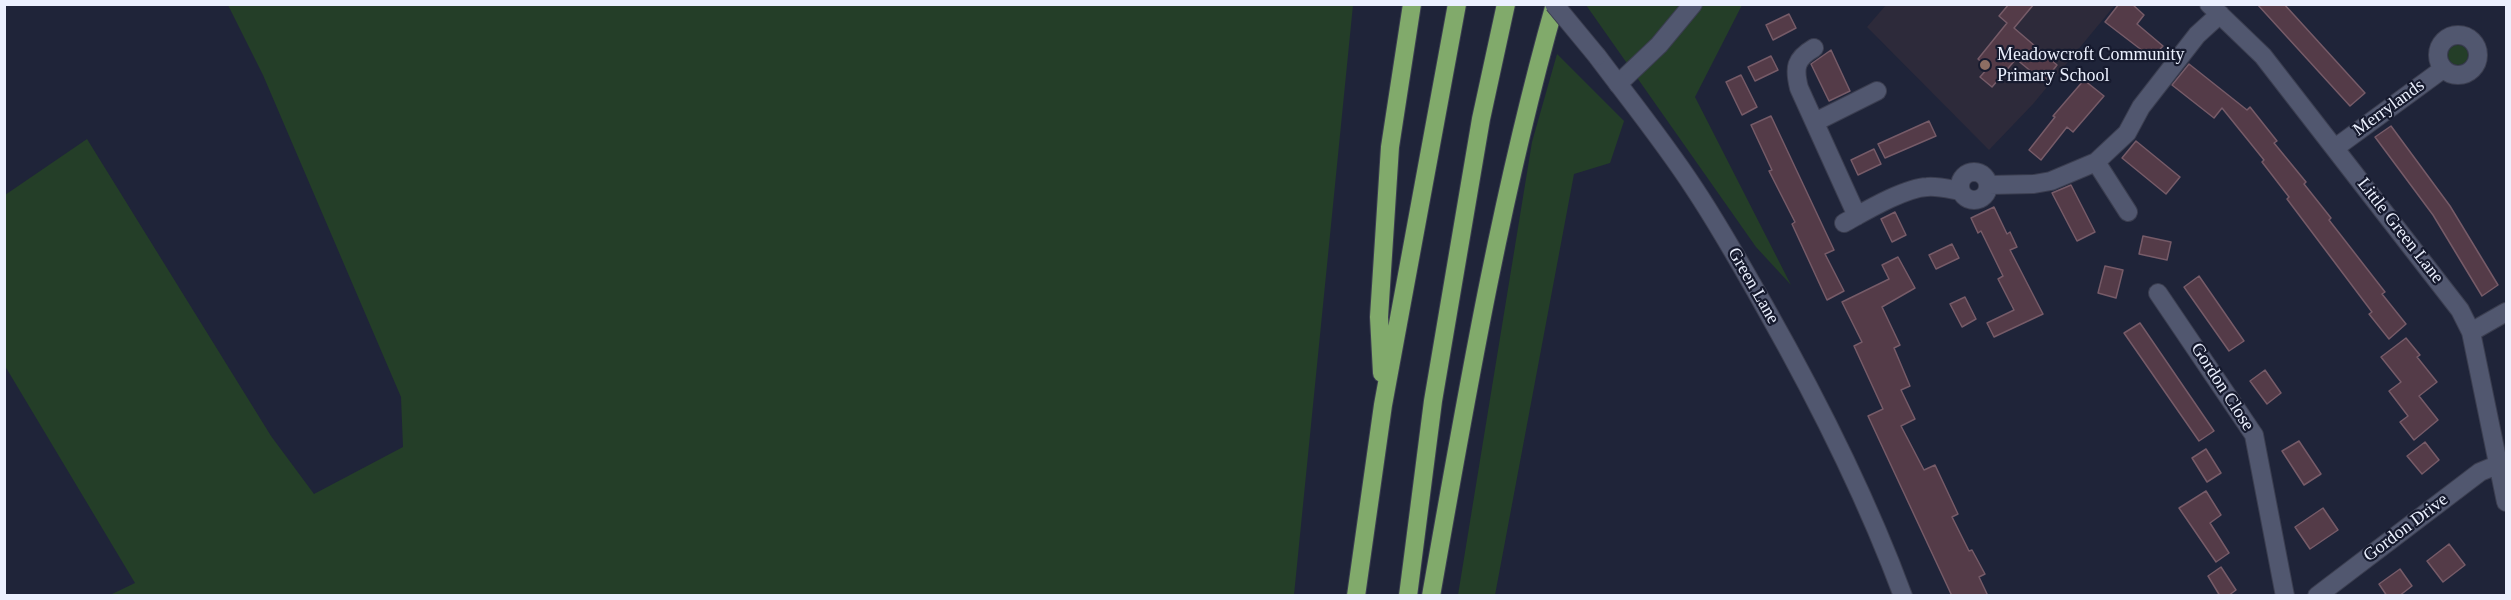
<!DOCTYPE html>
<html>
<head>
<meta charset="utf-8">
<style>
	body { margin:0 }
	#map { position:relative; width:2511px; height:600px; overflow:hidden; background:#1f2439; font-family:Georgia,serif }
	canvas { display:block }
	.frame { position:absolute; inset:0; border:6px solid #ebf0fe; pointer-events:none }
</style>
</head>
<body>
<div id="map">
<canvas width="2511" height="600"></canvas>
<div class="frame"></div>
</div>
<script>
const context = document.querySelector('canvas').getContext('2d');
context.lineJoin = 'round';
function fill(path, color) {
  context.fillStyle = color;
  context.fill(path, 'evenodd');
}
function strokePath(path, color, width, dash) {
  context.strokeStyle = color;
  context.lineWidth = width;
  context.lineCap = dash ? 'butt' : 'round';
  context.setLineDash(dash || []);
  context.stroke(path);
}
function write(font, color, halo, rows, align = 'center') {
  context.font = font + ' Georgia,serif';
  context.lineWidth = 4.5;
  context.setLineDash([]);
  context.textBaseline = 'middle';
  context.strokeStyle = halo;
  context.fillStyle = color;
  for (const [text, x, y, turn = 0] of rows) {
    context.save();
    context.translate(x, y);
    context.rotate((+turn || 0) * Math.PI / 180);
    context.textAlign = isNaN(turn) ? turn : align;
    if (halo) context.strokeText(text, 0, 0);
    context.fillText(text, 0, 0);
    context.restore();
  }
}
fill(new Path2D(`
	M 1886,5 L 2115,5 L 2033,104 L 1989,150 L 1867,27 Z`), '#2d2a3a');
fill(new Path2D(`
	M 228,5 L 1353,5 L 1294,595 L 110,595 L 135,583 L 5,366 L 5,195 L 87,139 L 271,436 L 314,494 L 403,447 L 401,397 L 263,75 Z
	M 1586,5 L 1742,5 L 1695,97 L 1791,285 L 1756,247 Z
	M2448 55a10 10 0 1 1 20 0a10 10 0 1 1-20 0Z
	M 1557,54 L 1624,121 L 1610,163 L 1574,174 L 1495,595 L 1458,595 L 1532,142 Z`), '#243e28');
const building = new Path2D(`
	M 2009,4 L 2034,4 L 2014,28 L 2057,65 L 2044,82 L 2016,59 L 1992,87 L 1980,77 L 1988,68 L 1978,59 L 2007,23 L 1999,16 Z
	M 2119,4 L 2132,4 L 2144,15 L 2137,24 L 2163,46 L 2152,58 L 2105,22 Z
	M 2257,4 L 2284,4 L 2365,93 L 2350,106 Z
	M 1789,14 L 1796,28 L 1773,40 L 1766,25 Z
	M 1831,50 L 1850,91 L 1829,101 L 1811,64 Z
	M 1771,56 L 1778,70 L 1755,81 L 1748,67 Z
	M 2189,64 L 2247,110 L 2250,107 L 2277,141 L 2274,143 L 2306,182 L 2304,184 L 2331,218 L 2329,220 L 2385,292 L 2382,294 L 2406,324 L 2389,339 L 2369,314 L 2372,312 L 2287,199 L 2289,197 L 2262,162 L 2264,160 L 2222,108 L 2214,118 L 2172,85 Z
	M 1741,75 L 1757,107 L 1742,115 L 1726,82 Z
	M 2084,80 L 2104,96 L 2073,132 L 2067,127 L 2041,160 L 2029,150 L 2055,117 L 2053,116 Z
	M 1771,116 L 1834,250 L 1825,254 L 1844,291 L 1827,300 L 1792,224 L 1795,222 L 1769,171 L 1772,170 L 1751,125 Z
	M 1929,121 L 1936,136 L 1885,158 L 1878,144 Z
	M 2391,126 L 2450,206 L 2498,285 L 2482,296 L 2433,215 L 2375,137 Z
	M 2136,141 L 2180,177 L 2166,194 L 2122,158 Z
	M 1874,149 L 1881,164 L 1858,175 L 1851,160 Z
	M 2071,185 L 2095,232 L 2077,241 L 2052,193 Z
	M 1994,207 L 2007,234 L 2010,232 L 2017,247 L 2010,250 L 2043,314 L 1994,337 L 1987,323 L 2014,310 L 1998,279 L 2003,276 L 1981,231 L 1978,233 L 1971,218 Z
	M 1895,212 L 1906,235 L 1892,242 L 1881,219 Z
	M 2143,236 L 2171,242 L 2167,260 L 2139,254 Z
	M 1952,244 L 1959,258 L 1936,269 L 1929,255 Z
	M 1898,257 L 1915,288 L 1882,307 L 1900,345 L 1894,348 L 1910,386 L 1901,390 L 1915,419 L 1901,426 L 1924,470 L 1935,465 L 1958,514 L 1952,517 L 1969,551 L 1972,550 L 1985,574 L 1979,577 L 1988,596 L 1952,596 L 1868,416 L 1883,409 L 1854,346 L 1862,342 L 1842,302 L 1889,279 L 1882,265 Z
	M 2105,266 L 2123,270 L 2116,298 L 2098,293 Z
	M 2199,276 L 2244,341 L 2229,351 L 2184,287 Z
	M 1965,297 L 1976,319 L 1962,327 L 1950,304 Z
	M 2140,323 L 2214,431 L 2199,441 L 2124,333 Z
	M 2406,338 L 2420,355 L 2417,357 L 2437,382 L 2419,396 L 2438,420 L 2414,440 L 2400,422 L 2408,416 L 2389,391 L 2401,382 L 2381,357 Z
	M 2265,370 L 2281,393 L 2267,404 L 2250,381 Z
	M 2299,441 L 2321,474 L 2304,485 L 2282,451 Z
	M 2425,442 L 2439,460 L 2422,474 L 2407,456 Z
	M 2206,449 L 2221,473 L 2207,482 L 2192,458 Z
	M 2206,491 L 2221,515 L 2210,523 L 2229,553 L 2216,562 L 2179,508 Z
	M 2323,508 L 2338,530 L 2310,549 L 2295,527 Z
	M 2449,544 L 2465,565 L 2443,582 L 2427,561 Z
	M 2221,567 L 2236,590 L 2228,596 L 2220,596 L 2208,576 Z
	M 2400,569 L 2412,586 L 2399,596 L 2387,596 L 2379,584 Z`);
fill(building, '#543b48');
strokePath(building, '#765b68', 1.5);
const minor = new Path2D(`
	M 2209,4 L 2263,56 L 2460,310 L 2471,332 L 2506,502
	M2438 55a20 20 0 1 1 40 0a20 20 0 1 1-40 0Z
	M 1814,48 C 1795,59 1794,68 1799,88 L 1857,216
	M 1618,84 L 1659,45 L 1693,4
	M 1815,122 L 1877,91
	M 2335,148 L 2443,69
	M 2096,162 L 2128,212
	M1960 186a14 14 0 1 1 28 0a14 14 0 1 1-28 0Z
	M 1989,185 L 2034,184 L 2051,181 L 2096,162 L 2127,133 L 2141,107 L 2197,35 L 2220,14
	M 1844,223 C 1864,212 1904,188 1927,187 C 1938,186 1949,189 1960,191
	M 2158,293 L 2254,435 L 2285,596
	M 2471,332 L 2506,312
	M 2317,596 L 2480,472 L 2497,465`);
const tertiary = new Path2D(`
	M 1597,56 C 1630,100 1664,142 1694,188 C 1720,227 1743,268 1766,309 C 1818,401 1866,496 1903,596`);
const motorway = new Path2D(`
	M 1382,373 L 1379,317 L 1390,147 L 1412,4
	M 1356,596 L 1383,405 L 1457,4
	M 1408,596 L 1433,401 L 1481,119 L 1506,4
	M 1431,596 C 1466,398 1500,198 1555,4`);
strokePath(minor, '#3b3e50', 20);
strokePath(tertiary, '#3b3e50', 20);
strokePath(motorway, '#3b3e50', 20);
strokePath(minor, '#51576f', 18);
strokePath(tertiary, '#51576f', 18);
strokePath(motorway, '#81aa6b', 18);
const tertiaryBridge = new Path2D(`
	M 1554,4 L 1597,56`);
strokePath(tertiaryBridge, '#3b3e50', 20, []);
strokePath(tertiaryBridge, '#51576f', 18);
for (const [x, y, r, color] of [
	[1985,65,6,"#8d6e63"]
]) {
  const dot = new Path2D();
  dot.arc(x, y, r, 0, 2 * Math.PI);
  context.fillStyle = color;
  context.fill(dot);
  strokePath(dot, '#161a2e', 2);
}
write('18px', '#ebf0fe', '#161a2e', [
	["Meadowcroft Community",1997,55],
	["Primary School",1997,76]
], 'left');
write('18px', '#ebf0fe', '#161a2e', [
	["Merrylands",2389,108,-36],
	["Little Green Lane",2400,231,52],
	["Green Lane",1753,286,60],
	["Gordon Close",2222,387,57],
	["Gordon Drive",2406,528,-37]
]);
</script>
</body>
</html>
